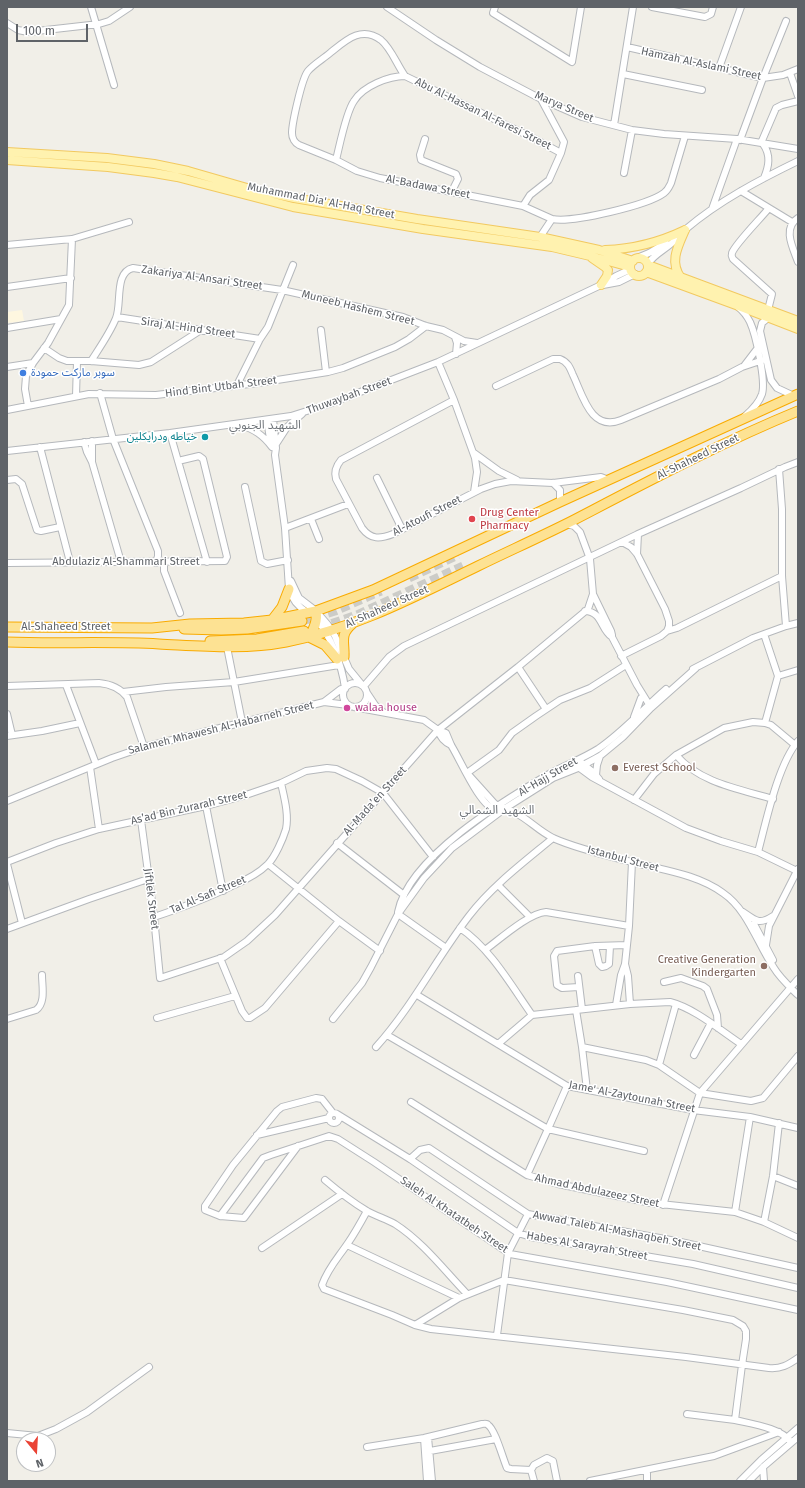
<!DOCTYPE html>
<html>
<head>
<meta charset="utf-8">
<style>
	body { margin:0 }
	#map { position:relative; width:805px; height:1488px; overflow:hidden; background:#f1efe8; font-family:"Fira Sans",sans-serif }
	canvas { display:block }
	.frame { position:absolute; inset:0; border:8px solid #5f6368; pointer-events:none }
	.north { position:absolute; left:16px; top:1432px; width:40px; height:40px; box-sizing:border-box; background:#fff; border:1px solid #bfc1c3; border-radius:50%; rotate:162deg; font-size:11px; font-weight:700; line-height:16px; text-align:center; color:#5f6368 }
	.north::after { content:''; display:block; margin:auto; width:14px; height:18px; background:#ea4335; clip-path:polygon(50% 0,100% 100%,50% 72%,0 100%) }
	.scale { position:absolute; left:16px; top:24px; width:72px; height:18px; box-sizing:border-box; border:2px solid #5f6368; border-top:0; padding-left:5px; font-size:12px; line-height:14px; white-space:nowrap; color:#5f6368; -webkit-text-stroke:3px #fff; paint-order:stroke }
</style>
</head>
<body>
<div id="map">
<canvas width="805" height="1488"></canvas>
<div class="frame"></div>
<div class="north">N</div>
<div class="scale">100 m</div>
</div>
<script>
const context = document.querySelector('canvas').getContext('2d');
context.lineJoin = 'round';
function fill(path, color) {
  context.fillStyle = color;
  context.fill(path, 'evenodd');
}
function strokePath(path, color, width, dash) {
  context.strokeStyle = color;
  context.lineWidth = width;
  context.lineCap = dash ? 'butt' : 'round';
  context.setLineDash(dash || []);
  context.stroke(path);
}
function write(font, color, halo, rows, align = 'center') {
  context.font = font + ' "Fira Sans","Noto Sans Arabic",sans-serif';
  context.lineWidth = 3;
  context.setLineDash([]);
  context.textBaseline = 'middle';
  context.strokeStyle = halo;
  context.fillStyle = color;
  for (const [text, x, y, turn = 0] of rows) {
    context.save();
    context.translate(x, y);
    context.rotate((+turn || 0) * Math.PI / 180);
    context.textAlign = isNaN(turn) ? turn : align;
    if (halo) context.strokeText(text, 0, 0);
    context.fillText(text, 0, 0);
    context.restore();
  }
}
fill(new Path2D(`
	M 22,310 L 24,321 L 7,323 L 7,312 Z`), '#fef7e0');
strokePath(new Path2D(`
	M 409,578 L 458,555
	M 302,621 L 335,611 L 381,591
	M 319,628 L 357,615 L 463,566`), '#ccccc8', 9, [9, 4.5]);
const minor = new Path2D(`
	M 91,7 L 114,85
	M 387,7 L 436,40 L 480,67 L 541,99 L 582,117 L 632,130 L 664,134 L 737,139 L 798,149
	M 495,7 L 493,13 L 572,62 L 581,7
	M 652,7 L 705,17 L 711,14 L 713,7
	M 7,23 L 18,30 L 28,32 L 99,24 L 109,21 L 130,7
	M 627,47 L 763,78 L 783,75 L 798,69
	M 719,68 L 741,7
	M 790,73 L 798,96
	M 623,74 L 702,90
	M 405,76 C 397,65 391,48 381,40 C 361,25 345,41 330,53 C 323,59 314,64 308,71 C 302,78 292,123 292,133 C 292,138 295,143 299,145 L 336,160 L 357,171 L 380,178 L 523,206
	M 541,99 L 564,142 L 561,153
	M 614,125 L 633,7
	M 425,139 L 420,155 L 421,160 L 456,174 L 458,179 L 452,191
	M 740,140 L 763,78 L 786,21
	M 761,143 L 776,108 L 782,105 L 798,101
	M 763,144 C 771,155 769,166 764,178
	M 336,160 C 340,144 346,112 354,101 C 363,86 389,76 405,76 L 531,137 L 561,153 L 549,180 L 530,195 L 523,206 L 552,219 L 540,237
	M 624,173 L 632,130
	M 741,191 L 792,222
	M 712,209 L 737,139
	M 798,218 C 782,228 793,248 798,262
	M 552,219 C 573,223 648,205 664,193 C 668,190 669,187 671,183 L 685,136
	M 7,245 L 72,239 L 129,222
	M 637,258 L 649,253 L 666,243
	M 648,264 C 654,254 665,250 673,242 C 678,238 681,233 686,229 C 719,201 759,180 798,161
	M 603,285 L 619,282 L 635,274
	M 7,287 L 71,278
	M 738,307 C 743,311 747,316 750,322 C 756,335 766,381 762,394 C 759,403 752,410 745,416
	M 768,310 L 772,294 L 733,259 C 732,257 731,256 732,253 C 735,244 762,217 769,208
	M 117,317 L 260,339
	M 768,318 L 762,323 L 760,331 L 771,380 L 777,388 L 794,396
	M 7,328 L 61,319
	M 321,330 L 326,372
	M 455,337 L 457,343 L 456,354
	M 44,348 L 59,358 L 67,361 L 91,361 L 139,365 L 151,362 L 201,330
	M 91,361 C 100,347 110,333 116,318 C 122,304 114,272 133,268 L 282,290 L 403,317 L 426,326 L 443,330 L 464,341 L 477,343
	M 438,362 L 454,400 L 475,458 L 477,472 L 474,492
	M 744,366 L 757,349
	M 7,367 L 33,363
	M 237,385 L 260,339 L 268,327 L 293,265
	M 496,386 L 553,359 L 560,359 C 568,362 570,368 573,375 C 583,396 591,432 621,420 L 719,379 L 742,367 L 766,359
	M 100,393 L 113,439 L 158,551 L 158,556 L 156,563
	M 76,396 L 77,362
	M 454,400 L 341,460 C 336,466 334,472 336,479 L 362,528 C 371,540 380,539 393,534 L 481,489 L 495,484 L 511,481 L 553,483 L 601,477 L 609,480
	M 28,406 L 25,389 L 26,376 L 33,363 L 48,343 L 69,305 L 72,239
	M 7,410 L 89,394 L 156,395 L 258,383 L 328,372 L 343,368 L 395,347 L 409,339 L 426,326
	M 273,419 L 276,448 L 275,455 L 285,528 L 289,589 C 292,600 298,607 308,613
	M 267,420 L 271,445
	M 240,425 C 254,429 263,435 272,447
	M 170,433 L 207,562
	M 84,442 L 87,452 L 92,462 L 121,562
	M 276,444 L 287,427 L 302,414
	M 40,447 L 70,562
	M 7,451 L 170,433 L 291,416 L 329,404 L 438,362 L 601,285 L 616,276 L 631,269
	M 474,453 L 499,471 L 517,480
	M 92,462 L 92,441
	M 779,469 L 782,509 L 782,576 L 786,626
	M 377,478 L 402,529
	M 7,480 L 16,479 L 22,484 L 37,530 L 41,531 L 60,527
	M 553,483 L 560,490 L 560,502
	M 245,487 L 261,561 L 267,564 L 288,560
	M 311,519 L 319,539
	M 285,528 L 348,504
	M 637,554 L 638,534
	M 164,562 L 164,571 L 180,613
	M 7,563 L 225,561 L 227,557 L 203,459 L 199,456 L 178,461
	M 291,581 L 299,598 L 316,611 L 328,625 L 335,636 L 349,669 L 362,685
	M 593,594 L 611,631 L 612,635
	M 585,611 C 603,612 600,629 612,637 L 637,685 L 650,706
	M 315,618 C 331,635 342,666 345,688
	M 667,631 L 677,628 L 782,576
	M 764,634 L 778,676
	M 227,647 L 242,722
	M 621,656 L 661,636 L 667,631 L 669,626 L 669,621 L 665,609 L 637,554 L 631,547 L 622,542
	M 518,667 L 546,709
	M 693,669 L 753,638 L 786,626 L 798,623
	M343 695a12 12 0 1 1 24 0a12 12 0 1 1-24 0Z
	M 66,685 L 96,764
	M 7,686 L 99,683 C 110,684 120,688 127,697 L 144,747
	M 364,686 L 389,657 L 404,646 L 638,534 L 741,488 L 785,467 L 798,462
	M 123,692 L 166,687 L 234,682 L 339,665
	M 367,693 L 375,705 L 382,711
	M 324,702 L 341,689 L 345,689
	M 354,707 L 424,720 L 438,730 L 446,733 L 451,745 C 460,759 480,807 496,810
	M 7,714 L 12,735
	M 634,717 L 641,698
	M 765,723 L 778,676 L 798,670
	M 438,730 C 440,737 444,742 451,745
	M 7,736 L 42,731 L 80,723
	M 676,755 C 700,783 739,789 773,799
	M 582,763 L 593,772 L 599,779
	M 577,766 L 592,777 L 686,828 L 721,841 L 758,852 L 797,871
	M 90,767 L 99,829
	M 467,773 L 494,803 C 500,808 508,808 516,813 C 529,820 539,831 553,838 C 575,848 608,856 632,862 C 662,870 697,874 723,893 C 748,910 757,943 774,968 C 780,978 789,986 798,995
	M 467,773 L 499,750 L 512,733 L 536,716 L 560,700 L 590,688 L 626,665
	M 596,775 L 597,765 L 600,756
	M 634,800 L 654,774 L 676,755 L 724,728 L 753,722 L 765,723 L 771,725 L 795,745
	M 7,801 L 112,758 L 144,747 L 324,702 L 348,705
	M 206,806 L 223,891
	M 141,820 L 154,917 L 160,978 L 224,957 L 247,941 L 275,915 L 438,730 L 518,667 L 588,609 L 593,594 L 590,559 L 580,532 L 574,526 L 567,524
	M 337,843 L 404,895
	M 758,852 C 766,822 778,764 798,741
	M 7,862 L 56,843 L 99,829 L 206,806 L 243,796 L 281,783 L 306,771 L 327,768 L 336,769 L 362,781 L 383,793 L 433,857
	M 7,864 L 22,923
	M 268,864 L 339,921 L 380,951
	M 498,885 L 530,917
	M 398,912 C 409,857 503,801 549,774 C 565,765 582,759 598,749 C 623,732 643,709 666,689
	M 743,912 C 756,921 759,925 773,916
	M 398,914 L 446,948
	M 154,917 C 181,908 208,898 234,885 C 246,880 258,874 268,864 C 275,857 283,839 286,829 C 289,814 284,797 281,783
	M 754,924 L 773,960
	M 460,928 C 490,948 511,985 532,1015
	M 7,929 L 89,899 L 148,879
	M 766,945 L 769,926 L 798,869
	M 595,946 L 599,964 L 602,967 L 606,966 L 609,964 L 610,946
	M 485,950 C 500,939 529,913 546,912 L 629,926
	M 220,958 L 242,1011 L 247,1018 L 250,1018 L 265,1008 L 339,921
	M 625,964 L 628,976 L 630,1004
	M 578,976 L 582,1009
	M 664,982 L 681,978 L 703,986 L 707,989 L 717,1015 L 718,1028
	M 579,987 L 562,988 L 557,985 L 554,956 L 557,951 L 595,946 L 627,945
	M 417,995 L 567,1086 L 693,1110 L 750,1117 L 798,1128
	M 616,1005 L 621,975 L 625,964 L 629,926 L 632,862
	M 576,1010 L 582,1047 L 646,1060 L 659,1065 L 676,1004
	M 157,1018 L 235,996
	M 7,1019 L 36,1010 C 46,1003 42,986 42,975
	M 333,1019 L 362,983 L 371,967 L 398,914 L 424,878 L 452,848 L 504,809 L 553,778 L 578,768 L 600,756 L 623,737 L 651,708 L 696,668
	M 387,1035 L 548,1129 L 567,1086
	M 498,1044 L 532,1015 L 630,1004 L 670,1002 C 694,1008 720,1030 741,1044
	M 376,1047 C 412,1007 436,959 469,916 C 492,886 524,862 553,838
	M 582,1047 L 587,1090
	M 694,1055 L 711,1023
	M 659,1065 L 700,1093 L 751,1101 L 763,1098 L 798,1056
	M 411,1102 L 527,1175 L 558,1184 L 651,1203 L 735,1212 L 764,1222 L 798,1238
	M329 1118a5 5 0 1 1 10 0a5 5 0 1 1-10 0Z
	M 337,1114 L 410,1159 L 518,1233 L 531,1237 L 693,1264 L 798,1288
	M 257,1135 L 329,1118
	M 298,1146 L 244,1218 L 220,1216 L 205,1210 L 205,1206 L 233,1165 L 277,1111 L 282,1107 L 316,1098 L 322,1099 L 333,1113
	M 410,1159 L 420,1150 L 429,1148 L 528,1214 L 676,1241 L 798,1268
	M 527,1175 L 548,1129 L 644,1151
	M 773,1176 L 798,1186
	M 325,1180 C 338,1191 352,1202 367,1211 C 376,1216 386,1219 395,1224 C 423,1242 444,1270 467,1294
	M 663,1205 L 700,1093 L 798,979
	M 367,1211 C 361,1222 355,1233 348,1243 C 338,1258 328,1268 322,1285 L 324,1289 L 392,1315 L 415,1325 L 459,1298 L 504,1280 L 683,1310 L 733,1320 L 743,1326 L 746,1331 L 746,1339 L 742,1365 L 735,1420 C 752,1424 781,1428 791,1442
	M 735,1212 L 750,1117
	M 220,1216 L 263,1158 L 271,1155 L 329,1136 L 338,1139 L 374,1162 L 510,1254 L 667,1282 L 798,1310
	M 764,1222 L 773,1176 L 779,1123
	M 347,1245 L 459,1298
	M 262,1248 L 342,1194
	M 415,1325 L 431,1329 L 686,1357 L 769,1368 C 781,1369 788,1365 798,1358
	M 497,1335 L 508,1253 L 528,1214
	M 687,1414 L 735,1420
	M 7,1433 L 38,1436 L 56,1429 L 87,1412 L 149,1367
	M 428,1437 L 432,1481
	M 424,1438 L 427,1481
	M 367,1447 L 424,1438 L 482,1424 C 484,1424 487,1423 488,1425 C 495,1429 503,1459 507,1468 L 511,1469 L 531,1470
	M 430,1451 L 496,1439
	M 763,1467 L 764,1481
	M 534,1481 L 531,1470 L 534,1465 L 547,1458 L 553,1461 L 557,1481
	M 590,1481 L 714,1456 L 779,1432
	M 647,1481 L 647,1470
	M 740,1481 L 761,1460 L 798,1428
	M 749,1481 L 763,1467 L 798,1437`);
const major = new Path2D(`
	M 7,152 L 107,158 L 154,164 L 188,171 L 247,188 L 294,198 L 417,219 L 540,237 L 599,250 L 633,261
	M 7,160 L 108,167 L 154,173 L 177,177 L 293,207 L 423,229 L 552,247 L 590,256 L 630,267
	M 605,250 C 634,249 660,242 685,230
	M 592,258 L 605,267 L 608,270 L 607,276 L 601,285
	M630 267a9 9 0 1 1 18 0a9 9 0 1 1-18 0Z
	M 648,265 L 798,321
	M 646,272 L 736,305 L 798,329
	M 680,280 L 681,278 C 669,262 678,246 685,230`);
const highway = new Path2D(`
	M 272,620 L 282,607 L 289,589
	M 7,627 L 152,628 L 190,624 L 244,623 L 272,620 L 316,611 L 373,590 L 560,502 L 798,394
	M 184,629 L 221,630 L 247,629 L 302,621
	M 309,637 L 325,645 L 337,659
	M 309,637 C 314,629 318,621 316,611
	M 210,641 L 257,639 L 304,631
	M 7,642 C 58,644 109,641 159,644 C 202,646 244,650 286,642 C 354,629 416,596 478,566 C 509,551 540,537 570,522 C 645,483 720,443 798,411
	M 344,657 C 345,643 339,635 352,624`);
strokePath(minor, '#b5b8bc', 8);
strokePath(major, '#f2c960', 10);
strokePath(highway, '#f9ab00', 11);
strokePath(minor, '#fff', 6);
strokePath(major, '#fff2af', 8);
strokePath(highway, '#fde293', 9);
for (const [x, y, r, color] of [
	[23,373,4,"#3f7fe0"],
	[205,437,4,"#0f9aa8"],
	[472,519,4,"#e0444e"],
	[347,708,4,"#d1479c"],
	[615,768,4,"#8d6e63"],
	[764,966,4,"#8d6e63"]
]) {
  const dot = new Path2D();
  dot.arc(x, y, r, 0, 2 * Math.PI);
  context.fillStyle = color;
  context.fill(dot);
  strokePath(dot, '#fff', 1.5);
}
write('11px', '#5f6368', '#fff', [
	["Hamzah Al-Aslami Street",701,64,12],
	["Marya Street",564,107,23],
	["Abu Al-Hassan Al-Faresi Street",483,114,26],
	["Al-Badawa Street",428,187,11],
	["Muhammad Dia' Al-Haq Street",321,201,11],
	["Zakariya Al-Ansari Street",202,278,8],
	["Muneeb Hashem Street",358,308,14],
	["Siraj Al-Hind Street",188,328,8],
	["Hind Bint Utbah Street",221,387,-7],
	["Thuwaybah Street",349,396,-20],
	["Al-Shaheed Street",698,457,-26],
	["Al-Atoufi Street",427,516,-27],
	["Abdulaziz Al-Shammari Street",126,562],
	["Al-Shaheed Street",387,607,-24],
	["Al-Shaheed Street",66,627],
	["Salameh Mhawesh Al-Habarneh Street",221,728,-14],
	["Al-Hajj Street",548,777,-30],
	["Al-Mada’en Street",375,801,-48],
	["As’ad Bin Zurarah Street",189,808,-13],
	["Istanbul Street",623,859,15],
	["Tal Al-Safi Street",208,895,-23],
	["Jiftlek Street",151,899,83],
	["Jame' Al-Zaytounah Street",632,1097,11],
	["Ahmad Abdulazeez Street",597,1191,12],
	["Saleh Al Khatatbeh Street",454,1215,34],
	["Awwad Taleb Al-Mashaqbeh Street",617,1231,11],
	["Habes Al Sarayrah Street",587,1246,10]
]);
write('11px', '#366cbe', '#fff', [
	["سوبر ماركت حمودة",31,373]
], 'left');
write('11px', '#0d838f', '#fff', [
	["خياطه ودرايكلين",197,437]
], 'right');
write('11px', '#be3a42', '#fff', [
	["Drug Center",480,513],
	["Pharmacy",480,526]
], 'left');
write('11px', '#b23c85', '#fff', [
	["walaa house",355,708]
], 'left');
write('11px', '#785e54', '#fff', [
	["Everest School",623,768],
	["Creative Generation",756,960,"right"],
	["Kindergarten",756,973,"right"]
], 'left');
write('12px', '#70757a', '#fff', [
	["الشهيد الجنوبي",265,426],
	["الشهيد الشمالي",497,811]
]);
</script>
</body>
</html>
